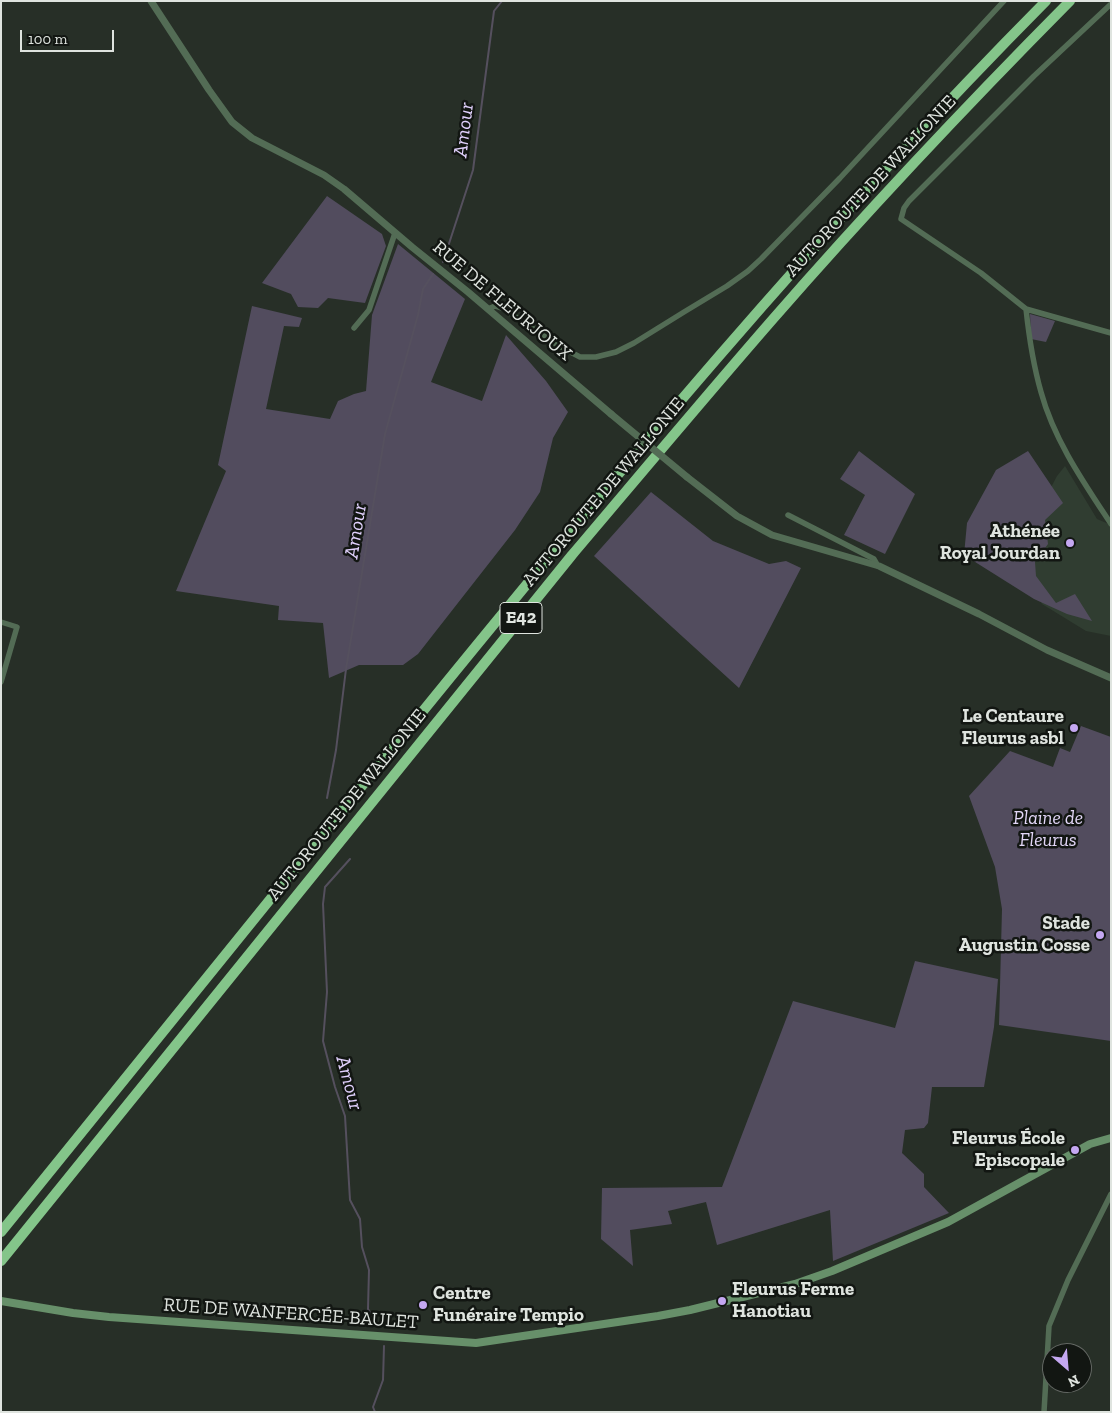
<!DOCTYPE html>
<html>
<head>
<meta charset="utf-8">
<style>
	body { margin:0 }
	#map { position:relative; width:1112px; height:1413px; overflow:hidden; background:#272f27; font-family:"Zilla Slab",serif }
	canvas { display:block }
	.frame { position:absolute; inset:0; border:2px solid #dfe4df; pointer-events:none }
	.north { position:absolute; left:1042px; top:1343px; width:50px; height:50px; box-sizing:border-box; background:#121612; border:1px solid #646864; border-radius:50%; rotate:153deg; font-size:14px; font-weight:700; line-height:20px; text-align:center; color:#dfe4df }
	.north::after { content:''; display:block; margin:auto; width:18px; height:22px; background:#c4a7f1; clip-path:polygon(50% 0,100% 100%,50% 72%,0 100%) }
	.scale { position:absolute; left:20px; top:30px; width:94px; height:22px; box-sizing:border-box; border:2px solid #dfe4df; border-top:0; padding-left:6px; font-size:15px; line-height:18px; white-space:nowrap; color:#dfe4df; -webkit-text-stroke:4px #121612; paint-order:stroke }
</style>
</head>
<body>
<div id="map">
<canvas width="1112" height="1413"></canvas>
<div class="frame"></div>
<div class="north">N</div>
<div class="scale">100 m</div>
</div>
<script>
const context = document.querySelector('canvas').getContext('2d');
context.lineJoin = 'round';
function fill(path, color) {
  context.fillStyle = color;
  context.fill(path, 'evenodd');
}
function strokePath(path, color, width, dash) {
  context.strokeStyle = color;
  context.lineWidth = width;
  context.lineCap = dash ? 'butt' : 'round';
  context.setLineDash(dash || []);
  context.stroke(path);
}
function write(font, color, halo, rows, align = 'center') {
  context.font = font + ' "Zilla Slab",serif';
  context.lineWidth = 5;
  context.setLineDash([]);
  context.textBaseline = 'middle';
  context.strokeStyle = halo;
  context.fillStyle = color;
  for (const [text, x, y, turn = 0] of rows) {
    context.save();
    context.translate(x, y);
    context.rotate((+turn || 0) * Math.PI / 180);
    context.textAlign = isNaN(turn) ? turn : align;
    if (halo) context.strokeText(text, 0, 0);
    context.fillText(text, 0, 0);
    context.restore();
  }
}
fill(new Path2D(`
	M 1065,466 L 1097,519 L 1111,525 L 1111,636 L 1086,631 L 1042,604 L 1023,562 L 1037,514 L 1057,476 Z`), '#303d31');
fill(new Path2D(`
	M 327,196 L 382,234 L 386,246 L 365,303 L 328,298 L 318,308 L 298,307 L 291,294 L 262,283 Z
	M 398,244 L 465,299 L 431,382 L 482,401 L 506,335 L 546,381 L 568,412 L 553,438 L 540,492 L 515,530 L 418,654 L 403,665 L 359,665 L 329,678 L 323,623 L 278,620 L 279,606 L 176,591 L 226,471 L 218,465 L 252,306 L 302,318 L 299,327 L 284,326 L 266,409 L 330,419 L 338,401 L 354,394 L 366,391 L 372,315 Z
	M 1030,314 L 1055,321 L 1046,342 L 1031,339 Z
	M 859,451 L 915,494 L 885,554 L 844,535 L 865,495 L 840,479 Z
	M 1028,451 L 1063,503 L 1045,520 L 1048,544 L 1035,562 L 1036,576 L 1056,603 L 1075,594 L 1092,621 L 1067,614 L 1034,599 L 964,555 L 967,523 L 996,470 Z
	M 651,492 L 713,541 L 769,564 L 786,561 L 801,568 L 739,688 L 594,556 Z
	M 1081,726 L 1111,737 L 1111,1041 L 999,1025 L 1002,909 L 995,867 L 969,796 L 1010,751 L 1053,767 L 1060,748 L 1070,752 Z
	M 915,961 L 998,979 L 994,1027 L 984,1087 L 932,1087 L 928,1123 L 924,1128 L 905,1130 L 902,1153 L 924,1174 L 924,1187 L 949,1213 L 833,1261 L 830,1210 L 717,1245 L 706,1202 L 668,1211 L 672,1224 L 630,1230 L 633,1266 L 601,1239 L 602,1188 L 722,1187 L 793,1001 L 895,1028 Z`), '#524c5e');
strokePath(new Path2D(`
	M 443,262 L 473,170 L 494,11 L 502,1
	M 327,798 L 336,750 L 346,669 L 385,434 L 418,315 L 423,289 L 433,274
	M 350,859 L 325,887 L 323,904 L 327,992 L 323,1041 L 335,1087 L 345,1116 L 350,1200 L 360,1219 L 362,1247 L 369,1270 L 368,1309 L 374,1319
	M 375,1412 L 373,1407 L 383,1380 L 384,1346`), '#55505e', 2);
strokePath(new Path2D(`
	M 1111,4 L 1034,76 L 909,201 L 904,208 L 901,219 L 981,273 L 1026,309 L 1111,333
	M 488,309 L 495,306 L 504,309 L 559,346 L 580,357 L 596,357 L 616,352 L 634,343 L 684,312 L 727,286 L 748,271 L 761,259 L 840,178 L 1004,1
	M 1026,309 C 1029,337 1033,364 1041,392 C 1054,440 1084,483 1111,524
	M 354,328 L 369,310 L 395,233
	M 788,515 L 874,559 L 878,566
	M 1,622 L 17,627 L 1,682
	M 1044,1412 L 1049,1326 L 1068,1280 L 1111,1194`), '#536c55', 5.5);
strokePath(new Path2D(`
	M 151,1 L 209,90 L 232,122 L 252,138 L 324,175 L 344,189 L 412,247 L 468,292 L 611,414
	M 687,477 L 737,516 L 772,535 L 879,566 L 979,614 L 1047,650 L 1111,678`), '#536c55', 7);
strokePath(new Path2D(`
	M 1,1301 L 73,1313 L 109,1317 L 476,1343 L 658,1316 L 690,1310 L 795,1284 L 832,1271 L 948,1222 L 1090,1144 L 1111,1138`), '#67906a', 8);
strokePath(new Path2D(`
	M 1,1232 C 137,1064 273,895 410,727 C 613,477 819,230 1046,1
	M 1,1261 L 572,555 C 639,476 705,397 773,319 C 868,210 968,104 1070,1`), '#84c58a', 10);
strokePath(new Path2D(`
	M 611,414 L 687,477`), '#536c55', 7);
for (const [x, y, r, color] of [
	[1070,543,5,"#c4a7f1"],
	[1074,728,5,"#c4a7f1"],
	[1100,935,5,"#c4a7f1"],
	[1075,1150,5,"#c4a7f1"],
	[722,1301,5,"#c4a7f1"],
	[423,1305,5,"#c4a7f1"]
]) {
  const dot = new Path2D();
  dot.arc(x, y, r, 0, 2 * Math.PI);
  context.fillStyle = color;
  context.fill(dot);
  strokePath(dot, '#121612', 2);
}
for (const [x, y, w] of [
	[521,618,42]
]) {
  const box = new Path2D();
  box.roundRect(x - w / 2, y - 15.5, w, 31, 4);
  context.fillStyle = '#121612';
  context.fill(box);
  strokePath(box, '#dfe4df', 1);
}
write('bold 18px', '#dfe4df', null, [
	["E42",521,618]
]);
write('19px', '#dfe4df', '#121612', [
	["AUTOROUTE DE WALLONIE",871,186,-47],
	["RUE DE FLEURJOUX",502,301,40],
	["AUTOROUTE DE WALLONIE",604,492,-50],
	["AUTOROUTE DE WALLONIE",347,805,-51],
	["RUE DE WANFERCÉE-BAULET",291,1314,4]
]);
write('bold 19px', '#dfe4df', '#121612', [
	["Athénée",1060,532],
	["Royal Jourdan",1060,554],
	["Le Centaure",1064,717],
	["Fleurus asbl",1064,739],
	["Stade",1090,924],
	["Augustin Cosse",1090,946],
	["Fleurus École",1065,1139],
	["Episcopale",1065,1161],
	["Fleurus Ferme",732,1290,"left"],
	["Hanotiau",732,1312,"left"],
	["Centre",433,1294,"left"],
	["Funéraire Tempio",433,1316,"left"]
], 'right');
write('italic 19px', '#e3d7f8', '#121612', [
	["Plaine de",1048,819],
	["Fleurus",1048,841]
]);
write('italic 20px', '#e1d1fd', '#121612', [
	["Amour",464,130,-83],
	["Amour",356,531,-81],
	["Amour",349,1083,75]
]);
</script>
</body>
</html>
